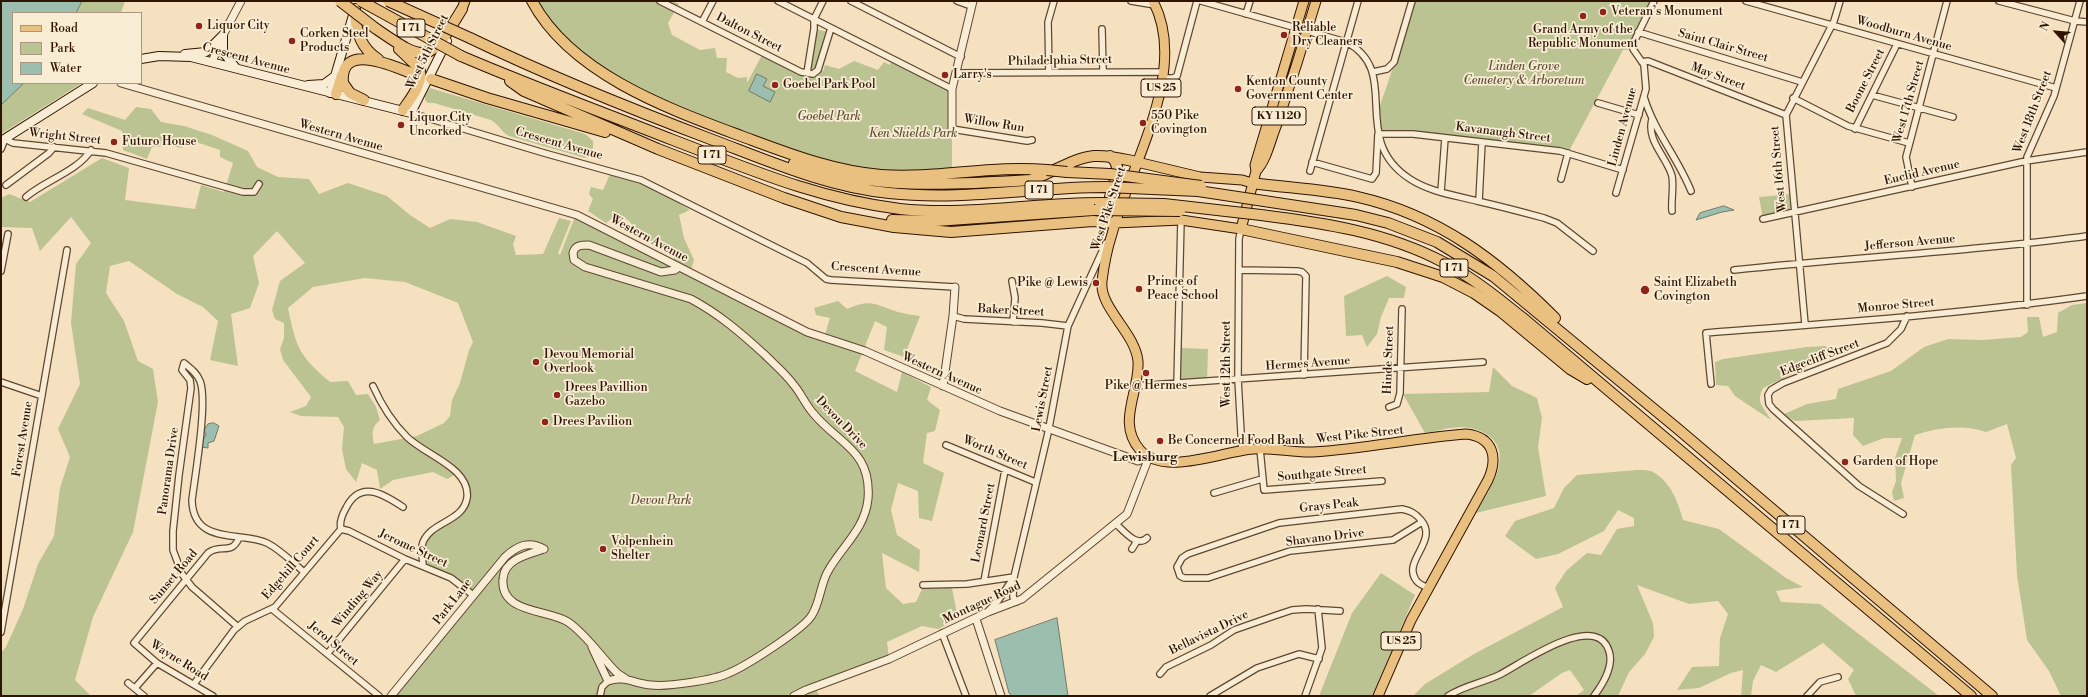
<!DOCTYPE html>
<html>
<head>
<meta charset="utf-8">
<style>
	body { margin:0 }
	#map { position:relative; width:2088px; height:697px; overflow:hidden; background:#f5e1bf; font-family:"Libre Bodoni",serif }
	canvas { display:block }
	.frame { position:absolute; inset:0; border:2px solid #2f1402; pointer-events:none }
	.legend { position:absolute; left:12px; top:12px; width:130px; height:72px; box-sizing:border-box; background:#f8ecd5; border:1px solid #a89681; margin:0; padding:5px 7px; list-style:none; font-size:12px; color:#2f1402 }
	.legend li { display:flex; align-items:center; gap:8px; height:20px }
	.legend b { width:20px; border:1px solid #a89681 }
	.north { position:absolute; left:2036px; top:12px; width:40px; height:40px; -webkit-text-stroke:3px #f8ecd5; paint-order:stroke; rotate:297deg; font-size:11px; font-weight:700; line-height:16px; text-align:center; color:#2f1402 }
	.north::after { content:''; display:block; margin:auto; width:14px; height:18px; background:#2f1402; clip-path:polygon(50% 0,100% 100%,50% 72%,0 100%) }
</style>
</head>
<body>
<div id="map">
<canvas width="2088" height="697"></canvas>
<div class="frame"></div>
<ul class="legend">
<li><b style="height:5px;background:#eac080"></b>Road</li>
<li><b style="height:11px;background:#bbc392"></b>Park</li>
<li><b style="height:11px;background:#9cbeaf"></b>Water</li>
</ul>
<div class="north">N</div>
</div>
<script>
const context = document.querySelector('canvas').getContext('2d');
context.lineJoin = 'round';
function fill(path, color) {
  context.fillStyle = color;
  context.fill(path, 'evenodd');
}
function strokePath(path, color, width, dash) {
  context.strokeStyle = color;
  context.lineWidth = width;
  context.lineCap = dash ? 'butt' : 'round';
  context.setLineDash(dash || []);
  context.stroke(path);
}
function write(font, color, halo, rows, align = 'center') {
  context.font = font + ' "Libre Bodoni",serif';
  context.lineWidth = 3.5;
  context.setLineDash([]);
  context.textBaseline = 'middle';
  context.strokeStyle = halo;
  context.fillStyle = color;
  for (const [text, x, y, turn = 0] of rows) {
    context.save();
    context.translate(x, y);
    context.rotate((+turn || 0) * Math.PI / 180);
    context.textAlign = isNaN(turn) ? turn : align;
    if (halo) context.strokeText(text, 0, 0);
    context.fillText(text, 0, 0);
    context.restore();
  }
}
fill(new Path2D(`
	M 82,1 L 125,1 L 121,13 L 76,13 Z
	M 535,1 L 673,1 L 679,4 L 668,23 L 672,35 L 700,50 L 715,48 L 717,58 L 727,58 L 726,72 L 738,78 L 747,77 L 747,83 L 763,53 L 801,72 L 806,71 L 814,29 L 829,32 L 818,70 L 823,71 L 825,65 L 839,69 L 854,61 L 878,70 L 884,62 L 890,65 L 892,58 L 952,89 L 952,172 L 864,170 L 799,154 L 671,106 L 625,84 L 572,45 L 549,22 Z
	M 1412,1 L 1654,1 L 1633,49 L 1623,50 L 1568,153 L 1523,147 L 1378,134 L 1375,120 L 1398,53 Z
	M 24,83 L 82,83 L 1,134 L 1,105 Z
	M 430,88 L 585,134 L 593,141 C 594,148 592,154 585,158 L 509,136 C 501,132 499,124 491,120 L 434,103 L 428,103 L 425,100 L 425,95 Z
	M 136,107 L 151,109 L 161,122 L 184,126 L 212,135 L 248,151 L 257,167 L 278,177 L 309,179 L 319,194 L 348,183 L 387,196 L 410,215 L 430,228 L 450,219 L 477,222 L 516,236 L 513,244 L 516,255 L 543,254 L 559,218 L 571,221 L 558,253 L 560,255 L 576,214 L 674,265 L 674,252 L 644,238 L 628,220 L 616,215 L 606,223 L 588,211 L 593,199 L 589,194 L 591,187 L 603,190 L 610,174 L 640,181 L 660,191 L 690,210 L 679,215 L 684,238 L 694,260 L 690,273 L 824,338 L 830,318 L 816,315 L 814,308 L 838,301 L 847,309 C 873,298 874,305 898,312 C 906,314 913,315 920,316 L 904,357 L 884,350 L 887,327 L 875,321 L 855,371 L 897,392 L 902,372 L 931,387 L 927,400 L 940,410 L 935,431 L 927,433 L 923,463 L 944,473 L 932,521 L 919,518 L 918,491 L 898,483 L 891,510 L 897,535 L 920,550 L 919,572 L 882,553 L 886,588 L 903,604 L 916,602 L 923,587 L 952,588 L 958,619 L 938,629 L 922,626 L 887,642 L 889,659 L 814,687 L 820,696 L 391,696 L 473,595 L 458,583 L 423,566 C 420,527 433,536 456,516 C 461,511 464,500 467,494 L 458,473 L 447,479 L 433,472 L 393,480 L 380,489 L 377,470 L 362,463 L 356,482 L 346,469 L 342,449 L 344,427 L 338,417 L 301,416 L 290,412 L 306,406 L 311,397 L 283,360 L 280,349 L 284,338 L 284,323 L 275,319 L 272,310 L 280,281 L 305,263 L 277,231 L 253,256 L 259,283 L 250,308 L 231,314 L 238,366 L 210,360 L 218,321 L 203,307 L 177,294 L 129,261 L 110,266 L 106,293 L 124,321 L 138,361 L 153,369 L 158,402 L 133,532 L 93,617 L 75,680 L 91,696 L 1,696 L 1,653 L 6,647 L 23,609 L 38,564 L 54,536 L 60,488 L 70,457 L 58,429 L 80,384 L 71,323 L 76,264 L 91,243 L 71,217 L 40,251 L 32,228 L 1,227 L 1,198 L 9,194 L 30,202 L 102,158 L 129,168 L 125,200 L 195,209 L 201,185 L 224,192 L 233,163 L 220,157 L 220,150 L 187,139 L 182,148 L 171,146 L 152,147 L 147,159 L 123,150 L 122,131 L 82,114 L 88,108 L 125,120 ZM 365,278 L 405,282 L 458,303 L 473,342 L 469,350 L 460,383 L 452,400 L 450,416 L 444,423 L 417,436 L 374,444 C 372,434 371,427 380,420 L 376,407 L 368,394 L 356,395 L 348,381 L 330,382 C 299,356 296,347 288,308 L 313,287 Z
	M 1792,194 L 1794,212 L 1763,219 L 1759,197 Z
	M 1387,276 L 1406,287 L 1404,298 L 1389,298 L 1381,317 L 1377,334 L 1367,347 L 1362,335 L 1346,336 L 1344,296 Z
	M 2087,303 L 2087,696 L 2061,696 L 2049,671 L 2027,640 L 2017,575 L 2011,465 L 2016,458 L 2007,424 L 1986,432 C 1963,424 1937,428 1915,435 L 1901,483 L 1904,498 L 1894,501 L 1892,492 L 1896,481 L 1895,458 L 1902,438 L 1884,438 L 1863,446 L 1853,435 L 1854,418 L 1795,421 L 1782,415 L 1807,404 L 1836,399 L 1838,389 L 1891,371 L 1924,347 L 1948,339 L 1982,340 L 2021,337 L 2028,332 L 2027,317 L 2039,317 L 2043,337 L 2057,332 L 2058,313 L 2072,305 Z
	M 1825,346 L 1831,349 L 1831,354 L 1827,357 L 1763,388 C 1755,403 1764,407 1771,420 L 1735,396 L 1728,386 L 1716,385 L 1715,362 L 1723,359 L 1807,347 Z
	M 1182,348 L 1208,349 L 1207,382 L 1177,384 L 1177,349 Z
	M 1493,367 L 1512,386 L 1537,398 L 1542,418 L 1538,447 L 1546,496 L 1476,513 C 1483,500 1494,484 1498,470 C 1506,442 1487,429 1462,427 C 1450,427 1437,431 1425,433 L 1403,394 L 1489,392 Z
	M 1637,470 C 1642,470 1649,470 1653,472 C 1671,482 1678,502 1683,520 L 1719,529 L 1786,578 L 1803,587 L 1776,591 L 1781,602 L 1820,604 L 1939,696 L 1856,696 L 1848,679 L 1854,670 L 1823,643 L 1776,672 L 1761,665 L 1753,681 L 1751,696 L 1741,696 L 1743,670 L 1731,673 L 1699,688 L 1677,690 L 1692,667 L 1719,666 L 1720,638 L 1728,614 L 1718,601 L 1689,604 L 1637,585 L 1653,623 L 1654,637 L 1645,654 L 1629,672 L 1618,696 L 1576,696 L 1584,690 L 1570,670 L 1562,673 L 1529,696 L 1413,696 L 1425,684 L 1474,654 L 1563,607 L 1555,588 L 1566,571 L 1587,553 L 1601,555 L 1617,529 L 1634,526 L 1634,518 L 1618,510 L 1604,531 L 1558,554 L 1536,559 L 1505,536 L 1515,521 L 1554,508 L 1564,488 L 1577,475 Z
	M 1381,573 L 1415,595 L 1372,696 L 1319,696 L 1352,613 Z`), '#bbc392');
const water = new Path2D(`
	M 1,1 L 82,1 L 76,13 L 13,13 L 13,83 L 24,83 L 1,105 Z
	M 757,74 L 767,79 L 763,86 L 775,92 L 770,102 L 749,91 Z
	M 1724,206 L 1734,210 L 1722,212 L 1696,220 L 1700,213 Z
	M 214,423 L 219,426 L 214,441 L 208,443 L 208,448 L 202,447 L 201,439 L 204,438 L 206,435 L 204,430 L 208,424 Z
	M 1057,618 L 1068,696 L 1012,696 L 1009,693 L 995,640 Z`);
fill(water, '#9cbeaf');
strokePath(water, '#707a6a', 1);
const minor = new Path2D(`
	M 660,1 L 801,72 L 813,74 L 818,70 L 831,28
	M 778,1 L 952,89
	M 851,1 L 961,57
	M 957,1 L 971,6
	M 1131,1 L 1155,5
	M 1201,1 L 1346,42 C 1404,72 1347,138 1410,179 C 1430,192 1454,195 1477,201 C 1499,206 1522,212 1544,218 L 1557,223 L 1593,251
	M 1746,1 L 2056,88
	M 1999,1 L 2075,21 L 2087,22
	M 1246,14 L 1250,1
	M 814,19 L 823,1
	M 702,22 L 713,1
	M 1102,29 L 1103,71
	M 1638,32 L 1802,82
	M 1642,62 L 1648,61 L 1786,115
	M 1373,72 L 1387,69 L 1394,62 L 1412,1
	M 807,73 L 814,29 L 814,19
	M 957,73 L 1163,72
	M 1049,73 L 1048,22 L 1054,1
	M 1162,78 L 1173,78 L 1177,76 L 1197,1
	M 1872,95 L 1953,117
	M 1644,97 C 1654,131 1678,158 1691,191
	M 1793,98 L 1848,126 L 1909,143
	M 1598,103 L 1639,115
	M 411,113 L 544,153 L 641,180 L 807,263 L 826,279 L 831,280 L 955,287
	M 1652,119 C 1646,141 1667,157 1672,176 C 1674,187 1671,200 1672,211
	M 952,129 L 1027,141 L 1032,140
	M 1855,129 L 1897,44
	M 1,149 L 5,139 L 13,143 L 106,153 L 243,192 L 254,192 L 259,184
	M 1312,162 L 1372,179 L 1376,173 L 1378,134 L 1413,134 L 1560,151 L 1623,170
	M 1310,171 L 1358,1
	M 1561,179 L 1568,153
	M 6,185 L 49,153 L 54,147
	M 1912,187 L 1906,157 L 1947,1
	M 1441,192 L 1445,138
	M 1616,193 L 1646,89 L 1644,65 L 1633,49 L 1633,44 L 1654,1
	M 26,197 C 44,181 78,171 91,150
	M 1479,201 L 1482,142
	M 1763,219 L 2026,161 L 2087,152
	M 1241,229 L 1239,239 L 1238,379 L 1242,451
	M 1239,270 L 1297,271 L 1302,272 L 1306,276 L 1304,375
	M 1734,270 C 1852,257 1970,252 2087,236
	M 1,271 L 8,234
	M 1012,281 L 1015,298 L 1013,322
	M 2027,305 L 2027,157 L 2054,96 L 2080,1
	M 953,316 L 964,319 L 1042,323 L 1068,326
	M 1805,324 L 1786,115 L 1834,21 L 1840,1
	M 1,382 L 42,396
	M 1177,384 L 1181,220
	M 1711,384 L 1706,333 C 1833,323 1961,314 2087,296
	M 373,386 C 381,404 393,423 407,437 C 425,455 471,468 467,498 C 463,522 432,521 423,542 C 420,549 423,558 423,566
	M 1135,386 L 1483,362
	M 1389,407 L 1397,404 L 1400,393 L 1402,309
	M 946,445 L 1035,482
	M 1260,449 L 1264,490 L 1382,481
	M 1214,493 L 1262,479
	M 1903,514 L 1859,486 L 1773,409 L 1769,404 L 1768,395 L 1771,390 L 1783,383 L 1887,343 L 1901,329 L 1907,316
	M 1422,522 L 1393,540 L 1290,551 L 1208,578 L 1184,578 L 1180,576 L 1177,567 L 1182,558 L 1188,554 L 1279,523 L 1402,509 C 1411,511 1415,513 1421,520 C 1439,541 1402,561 1416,580 C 1418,584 1424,586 1428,588
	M 1116,524 C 1124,531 1137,548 1147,538
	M 341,529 L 349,531 L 405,559 L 451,578 L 473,595
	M 341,529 C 339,522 342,515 346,508 C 360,480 382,493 403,507
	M 1132,549 L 1137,541
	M 984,581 L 1005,470
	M 923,585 L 967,584 L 1014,577 L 1013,597 L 1016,602
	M 272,609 L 379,696
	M 989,610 L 998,601 L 1014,577 L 1048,433 L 1068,326 L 1106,243
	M 238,627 L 192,587 L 182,574 L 173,550 L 173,531 L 179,475 L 191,388 L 190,380 L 182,370 L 184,363 C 191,369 197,373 200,381 C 208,401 195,476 192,500 C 193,546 242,531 267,543 C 281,550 293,563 304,572
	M 1,632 L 67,250
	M 942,633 L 966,696
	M 328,653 L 405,559
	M 1160,674 L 1166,667 L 1211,645 L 1234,630 L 1274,616 L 1292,610 L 1306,609 L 1340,611
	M 128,683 L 144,696
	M 194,684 L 234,630 L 245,621 L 275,607 L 341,529
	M 135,688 L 157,663
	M 213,696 L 157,663 L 134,643 L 208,553 C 221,543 231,556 239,538
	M 600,696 L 602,687 L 608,681
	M 1210,696 L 1257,668 L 1299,654 L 1319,659
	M 1305,696 L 1322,648 L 1318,609
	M 1448,696 C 1463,686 1482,683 1499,675 C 1518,666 1596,609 1609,651 C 1614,666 1603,684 1594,696
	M 1807,696 L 1820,682 L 1838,677`);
const tertiary = new Path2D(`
	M 212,62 L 223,35 L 241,1
	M 121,83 L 577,215 L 807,332 L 865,351 L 1000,411 L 1138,461 L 1149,457
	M 952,129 L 952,89 L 973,1
	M 943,386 L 953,316 L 955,287
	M 544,549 C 529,554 504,559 503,579 C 500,614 548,609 568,622 C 586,634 601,657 617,673 L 626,679
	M 976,619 L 1001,696
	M 592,647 L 608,681 C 624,675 635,684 651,685 C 668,687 714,680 729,673 C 746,666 804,629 812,615 C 820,602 820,587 827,573 C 840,548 865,530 868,499 C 872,450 838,444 813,413 C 805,404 801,393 793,384 C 785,373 774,364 764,354 C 741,333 719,314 691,299 L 585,267 L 574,260 L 573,253 C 575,245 581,245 589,245 L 661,272 L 675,270 L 679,267
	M 391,696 L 505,557 C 517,546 529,540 544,549
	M 794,696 L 806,690 L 889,659 L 988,612 L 1022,599 L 1127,514 L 1149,457`);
const secondary = new Path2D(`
	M 223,35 L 223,52 L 236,68
	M 185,54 L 206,52 L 223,35
	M 141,59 L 159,56 L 191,57 L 411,113 L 447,41
	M 308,85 L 324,84 L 335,76
	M 330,93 L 354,12
	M 1,141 L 93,83`);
const primary = new Path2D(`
	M 1153,1 C 1190,71 1130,165 1112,234 C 1107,249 1104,265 1102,281 C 1099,308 1135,332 1138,361 C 1140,392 1116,422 1140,450 C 1164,477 1223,451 1253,449 C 1273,447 1293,453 1313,452 C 1364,449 1415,438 1466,434 C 1494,437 1498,458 1488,480 L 1411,620 L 1378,696
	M 462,9 L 465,1
	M 1137,162 L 1200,177 L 1242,180 L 1252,183
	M 1256,171 C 1267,160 1271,138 1277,124 C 1291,83 1304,42 1316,1
	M 1115,223 L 1181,220 L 1241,229 L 1256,171 L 1255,165 L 1304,1`);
const motorway = new Path2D(`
	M 532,1 C 571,74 669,109 741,136 C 787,153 832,171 881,175 C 937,179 992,165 1047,170
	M 355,9 C 355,29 360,48 378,59
	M 375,28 C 427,64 429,64 462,9
	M 470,38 C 549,76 631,109 713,140 C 771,162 828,187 889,193 C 962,201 1033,187 1106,187
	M 399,49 L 419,68 C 425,82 410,99 403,110
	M 461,56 C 531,86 602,112 673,140 C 749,169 818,199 900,209 C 966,216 1034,203 1100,203
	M 431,79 L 487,98 L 605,132
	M 510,81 L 524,91 L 658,149 L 784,198 L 841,217 L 894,227 L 951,232 L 1093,221 L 1115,223
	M 336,94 L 342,75
	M 364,100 L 350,93 L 343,83 C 339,40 396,67 416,75
	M 794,163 C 870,190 951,185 1030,180 C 1051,174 1072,158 1094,156 C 1109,155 1123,159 1137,162
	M 1067,172 L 1110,174
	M 1252,183 C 1288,188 1323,189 1358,197 C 1438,215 1498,261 1555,318
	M 1264,201 L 1356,215 L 1388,223 L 1437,242 L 1493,276 L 1678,429 L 1992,696
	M 1106,211 L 1118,170 L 1115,161 L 1110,156
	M 1261,215 C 1324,223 1386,232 1443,262 C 1472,277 1498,298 1524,319 L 1971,696
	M 892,220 L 935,221 L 1094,210
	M 1241,229 L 1397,262 L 1443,277 L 1474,293 L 1500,311 L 1570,369 L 1587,379`);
strokePath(minor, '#604731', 8);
strokePath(tertiary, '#604731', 9);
strokePath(secondary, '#2f1402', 10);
strokePath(primary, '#2f1402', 11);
strokePath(motorway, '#2f1402', 12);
strokePath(minor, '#f8ecd5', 5.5);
strokePath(tertiary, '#f8ecd5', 7);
strokePath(secondary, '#f8ecd5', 8);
strokePath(primary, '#eac080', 9);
strokePath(motorway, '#eac080', 10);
const motorwayBridge = new Path2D(`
	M 340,1 L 375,28
	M 361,1 L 461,56
	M 388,1 L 470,38
	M 1047,170 L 1067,172
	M 1110,174 L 1201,186
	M 1106,187 L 1198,191 L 1264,201
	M 1100,203 L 1164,204 L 1261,215
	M 1094,210 L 1180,211`);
strokePath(motorwayBridge, '#2f1402', 12, []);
strokePath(motorwayBridge, '#eac080', 10);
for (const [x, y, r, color] of [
	[1603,12,4,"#8f2418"],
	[1583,16,4,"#8f2418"],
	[199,26,4,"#8f2418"],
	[1284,35,4,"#8f2418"],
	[292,41,4,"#8f2418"],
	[945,75,4,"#8f2418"],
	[775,85,4,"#8f2418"],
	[1238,89,4,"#8f2418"],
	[1143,123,4,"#8f2418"],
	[401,125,4,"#8f2418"],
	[114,142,4,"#8f2418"],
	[1096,283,4,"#8f2418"],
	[1139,289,4,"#8f2418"],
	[1645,290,5,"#8f2418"],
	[536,362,4,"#8f2418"],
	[1146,373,4,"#8f2418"],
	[557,395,4,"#8f2418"],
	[545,422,4,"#8f2418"],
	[1160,441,4,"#8f2418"],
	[1845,462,4,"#8f2418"],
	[603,549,4,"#8f2418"]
]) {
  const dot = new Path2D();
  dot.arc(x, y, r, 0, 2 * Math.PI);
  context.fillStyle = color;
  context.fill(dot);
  strokePath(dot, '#f8ecd5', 1.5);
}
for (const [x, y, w] of [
	[411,28,28],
	[1161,88,40],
	[1279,116,54],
	[712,155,28],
	[1039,190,28],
	[1454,268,28],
	[1791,525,28],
	[1401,641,40]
]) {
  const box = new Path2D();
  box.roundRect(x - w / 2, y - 9, w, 18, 3);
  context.fillStyle = '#f8ecd5';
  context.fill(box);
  strokePath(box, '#2f1402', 1);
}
write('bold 11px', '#2f1402', null, [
	["I 71",411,28],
	["US 25",1161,88],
	["KY 1120",1279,116],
	["I 71",712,155],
	["I 71",1039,190],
	["I 71",1454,268],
	["I 71",1791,525],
	["US 25",1401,641]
]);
write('12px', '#2f1402', '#f8ecd5', [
	["Veteran’s Monument",1611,12],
	["Liquor City",207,26],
	["Reliable",1292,28],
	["Dry Cleaners",1292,42],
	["Grand Army of the",1583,30,"center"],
	["Republic Monument",1583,44,"center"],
	["Corken Steel",300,34],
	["Products",300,48],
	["Larry's",953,75],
	["Kenton County",1246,82],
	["Government Center",1246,96],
	["Goebel Park Pool",783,85],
	["550 Pike",1151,116],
	["Covington",1151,130],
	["Liquor City",409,118],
	["Uncorked",409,132],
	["Futuro House",122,142],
	["Prince of",1147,282],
	["Peace School",1147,296],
	["Pike @ Lewis",1088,283,"right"],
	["Saint Elizabeth",1654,283],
	["Covington",1654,297],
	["Devou Memorial",544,355],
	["Overlook",544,369],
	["Pike @ Hermes",1146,386,"center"],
	["Drees Pavillion",565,388],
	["Gazebo",565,402],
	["Drees Pavilion",553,422],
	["Be Concerned Food Bank",1168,441],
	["Garden of Hope",1853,462],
	["Volpenhein",611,542],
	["Shelter",611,556]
], 'left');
write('12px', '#2f1402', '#f8ecd5', [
	["Dalton Street",749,33,27],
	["Woodburn Avenue",1904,34,16],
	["Saint Clair Street",1723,46,16],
	["West 5th Street",428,52,-64],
	["Crescent Avenue",246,59,15],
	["Philadelphia Street",1060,61,-1],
	["May Street",1718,77,21],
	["Boone Street",1866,81,-63],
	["West 17th Street",1909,102,-74],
	["West 18th Street",2033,112,-69],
	["Willow Run",994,124,9],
	["Linden Avenue",1623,127,-75],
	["Kavanaugh Street",1503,133,7],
	["Western Avenue",341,136,16],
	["Wright Street",65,137,6],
	["Crescent Avenue",559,144,16],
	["West 16th Street",1779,169,-95],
	["Euclid Avenue",1922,173,-13],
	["West Pike Street",1109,209,-72],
	["Western Avenue",649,239,28],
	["Jefferson Avenue",1910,243,-5],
	["Crescent Avenue",876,270,4],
	["Monroe Street",1896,306,-5],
	["Baker Street",1011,311,3],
	["Edgecliff Street",1820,358,-21],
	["Hinde Street",1389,360,-88],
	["West 12th Street",1227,364,-90],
	["Hermes Avenue",1308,364,-4],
	["Western Avenue",942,374,24],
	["Lewis Street",1043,399,-79],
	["Devou Drive",841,423,46],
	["West Pike Street",1360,435,-6],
	["Forest Avenue",23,439,-81],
	["Worth Street",995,453,23],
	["Panorama Drive",169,471,-82],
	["Southgate Street",1322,474,-5],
	["Grays Peak",1329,506,-6],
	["Leonard Street",984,523,-79],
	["Shavano Drive",1325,538,-7],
	["Jerome Street",413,549,25],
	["Edgehill Court",291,568,-49],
	["Sunset Road",174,577,-50],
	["Winding Way",358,599,-50],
	["Park Lane",453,602,-52],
	["Montague Road",982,603,-25],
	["Bellavista Drive",1209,633,-26],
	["Jerol Street",333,644,40],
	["Wayne Road",179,661,32]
]);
write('italic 12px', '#605134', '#f8ecd5', [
	["Linden Grove",1524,67],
	["Cemetery & Arboretum",1524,81],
	["Goebel Park",829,117],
	["Ken Shields Park",913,134],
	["Devou Park",661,501]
]);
write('bold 13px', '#2f1402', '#f8ecd5', [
	["Lewisburg",1145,458]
]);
</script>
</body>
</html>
